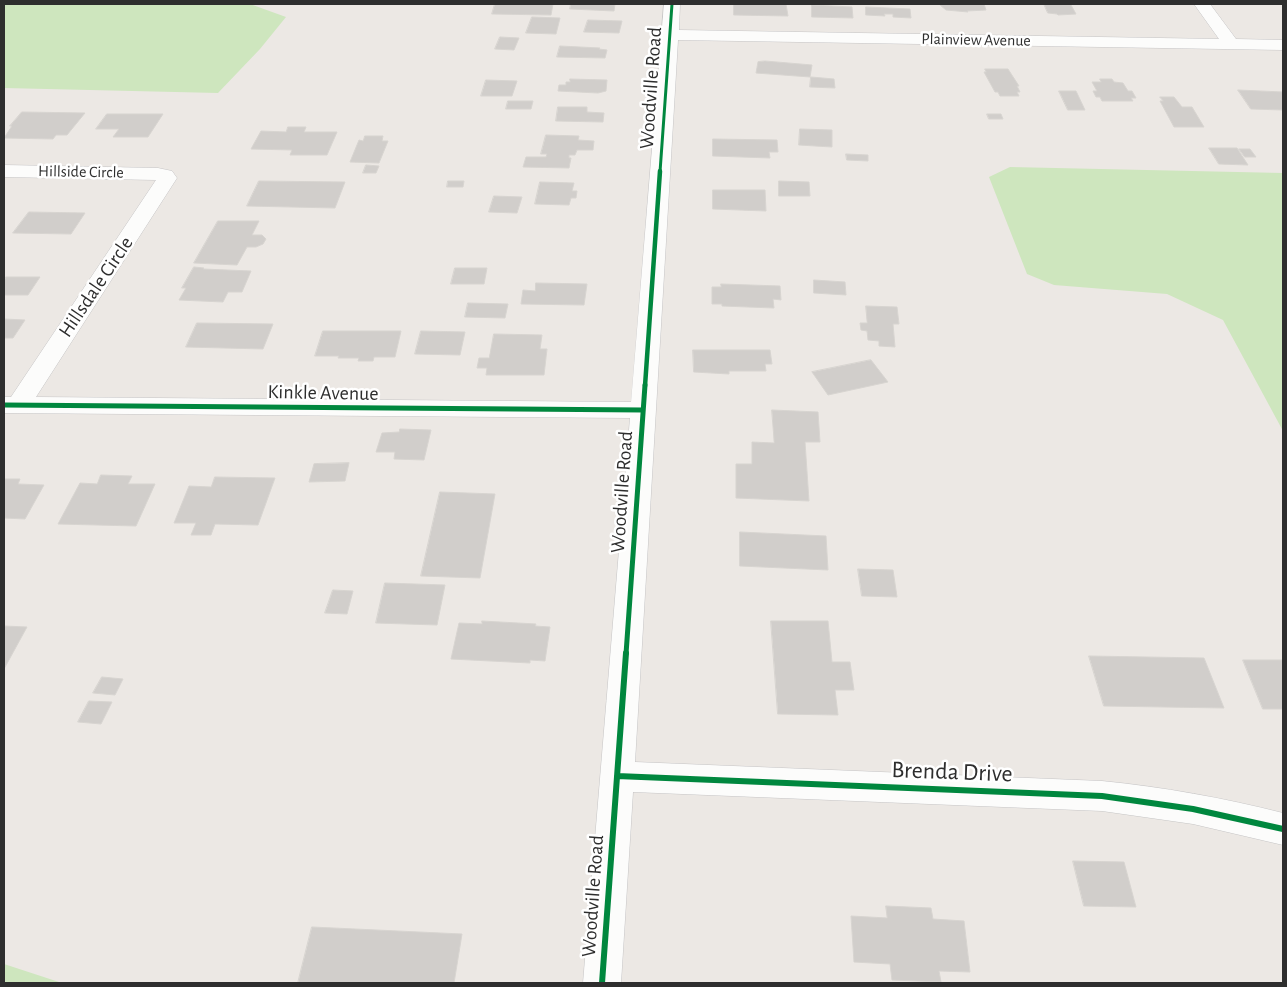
<!DOCTYPE html>
<html>
<head>
<meta charset="utf-8">
<style>
	body { margin:0 }
	#map { position:relative; width:1287px; height:987px; overflow:hidden; background:#ece8e4; font-family:"Alegreya Sans",sans-serif }
	canvas { display:block }
	.frame { position:absolute; inset:0; border:5px solid #2e2e2e; pointer-events:none }
</style>
</head>
<body>
<div id="map">
<canvas width="1287" height="987"></canvas>
<div class="frame"></div>
</div>
<script>
const context = document.querySelector('canvas').getContext('2d');
context.lineJoin = 'round';
function fill(path, color) {
  context.fillStyle = color;
  context.fill(path, 'evenodd');
}
function strokePath(path, color, width, dash) {
  context.strokeStyle = color;
  context.lineWidth = width;
  context.lineCap = dash ? 'butt' : 'round';
  context.setLineDash(dash || []);
  context.stroke(path);
}
function write(font, color, halo, rows, align = 'center') {
  context.font = font + ' "Alegreya Sans",sans-serif';
  context.lineWidth = 5;
  context.setLineDash([]);
  context.textBaseline = 'middle';
  context.strokeStyle = halo;
  context.fillStyle = color;
  for (const [text, x, y, turn = 0] of rows) {
    context.save();
    context.translate(x, y);
    context.rotate((+turn || 0) * Math.PI / 180);
    context.textAlign = isNaN(turn) ? turn : align;
    if (halo) context.strokeText(text, 0, 0);
    context.fillText(text, 0, 0);
    context.restore();
  }
}
fill(new Path2D(`
	M 4,4 L 250,4 L 286,17 L 260,49 L 218,93 L 4,88 Z
	M 1010,167 L 1283,173 L 1283,431 L 1223,320 L 1167,294 L 1054,285 L 1027,274 L 989,177 Z
	M 4,964 L 59,982 L 78,983 L 4,983 Z`), '#cee6be');
const building = new Path2D(`
	M 495,4 L 553,4 L 551,15 L 492,14 Z
	M 571,4 L 615,4 L 614,11 L 570,9 Z
	M 734,4 L 786,4 L 788,16 L 734,15 Z
	M 984,4 L 986,10 L 967,11 L 968,12 L 946,10 L 940,5 Z
	M 1044,4 L 1071,5 L 1076,14 L 1058,15 L 1057,14 L 1048,13 Z
	M 812,5 L 852,7 L 853,18 L 812,17 Z
	M 866,7 L 910,9 L 911,18 L 893,17 L 893,14 L 884,14 L 885,16 L 866,15 Z
	M 532,17 L 560,18 L 556,34 L 526,33 Z
	M 588,20 L 622,21 L 619,33 L 584,32 Z
	M 500,37 L 519,38 L 514,50 L 495,49 Z
	M 560,46 L 600,48 L 599,49 L 607,50 L 605,58 L 557,57 Z
	M 765,61 L 812,65 L 810,77 L 756,73 L 758,62 Z
	M 985,69 L 1008,69 L 1019,86 L 1017,86 L 1020,92 L 1017,92 L 1019,96 L 1000,96 L 998,92 L 995,92 L 984,72 L 986,72 Z
	M 811,77 L 834,79 L 835,88 L 810,87 Z
	M 570,79 L 607,80 L 606,91 L 598,93 L 558,91 L 559,85 L 566,85 L 566,82 L 570,82 Z
	M 1100,79 L 1112,79 L 1114,82 L 1123,83 L 1128,91 L 1132,91 L 1136,98 L 1131,98 L 1133,101 L 1102,101 L 1100,97 L 1096,97 L 1093,91 L 1097,91 L 1092,82 L 1101,82 Z
	M 486,80 L 517,81 L 512,96 L 481,96 Z
	M 1238,90 L 1283,92 L 1283,110 L 1251,109 Z
	M 1059,91 L 1076,91 L 1085,110 L 1068,110 Z
	M 1160,97 L 1174,97 L 1182,107 L 1192,107 L 1204,127 L 1174,127 L 1160,101 L 1163,101 Z
	M 508,101 L 533,101 L 531,109 L 506,109 Z
	M 558,107 L 587,107 L 587,112 L 604,113 L 603,122 L 556,121 Z
	M 22,112 L 85,113 L 67,135 L 56,135 L 53,139 L 4,138 L 12,126 L 10,126 Z
	M 107,114 L 163,114 L 148,137 L 113,137 L 119,129 L 96,129 Z
	M 987,114 L 1001,114 L 1003,119 L 989,119 Z
	M 288,127 L 306,127 L 304,132 L 337,132 L 327,155 L 290,155 L 292,150 L 251,149 L 261,131 L 286,132 Z
	M 800,129 L 832,130 L 832,147 L 799,145 Z
	M 546,135 L 579,136 L 578,140 L 594,141 L 593,150 L 577,150 L 575,155 L 569,155 L 569,158 L 571,158 L 569,168 L 523,167 L 526,157 L 546,157 L 547,154 L 541,154 Z
	M 365,136 L 383,136 L 382,141 L 388,141 L 379,163 L 350,162 L 359,140 L 363,141 Z
	M 713,139 L 777,140 L 778,152 L 769,152 L 770,158 L 713,156 Z
	M 1209,148 L 1237,148 L 1248,165 L 1219,164 Z
	M 1239,149 L 1250,149 L 1256,157 L 1245,157 Z
	M 846,154 L 868,155 L 868,161 L 847,160 Z
	M 366,165 L 379,166 L 376,173 L 363,173 Z
	M 259,181 L 345,182 L 335,208 L 247,206 Z
	M 448,181 L 464,181 L 463,187 L 447,187 Z
	M 779,181 L 809,182 L 810,196 L 779,196 Z
	M 540,182 L 574,183 L 572,191 L 577,191 L 576,198 L 571,198 L 569,205 L 535,204 Z
	M 713,190 L 765,190 L 766,211 L 713,209 Z
	M 494,196 L 522,197 L 517,213 L 489,212 Z
	M 29,212 L 85,213 L 71,234 L 13,233 Z
	M 218,221 L 259,221 L 252,235 L 262,235 L 266,239 L 263,244 L 256,247 L 247,247 L 237,265 L 194,263 Z
	M 194,267 L 204,268 L 203,269 L 251,271 L 242,292 L 228,292 L 223,302 L 179,300 L 186,288 L 182,288 Z
	M 455,268 L 487,268 L 484,284 L 451,284 Z
	M 6,277 L 40,277 L 28,295 L 4,295 L 4,281 Z
	M 814,280 L 845,282 L 846,295 L 814,293 Z
	M 536,283 L 587,284 L 584,305 L 521,304 L 523,290 L 535,291 Z
	M 721,284 L 780,286 L 781,300 L 773,299 L 774,308 L 722,306 L 722,304 L 712,304 L 712,287 L 721,287 Z
	M 468,303 L 508,304 L 505,318 L 465,317 Z
	M 866,306 L 897,307 L 899,324 L 893,324 L 895,347 L 879,346 L 879,341 L 868,340 L 867,331 L 861,330 L 860,323 L 867,323 Z
	M 4,319 L 25,320 L 13,338 L 4,338 Z
	M 197,323 L 273,324 L 263,349 L 186,347 Z
	M 323,331 L 401,331 L 395,357 L 374,357 L 373,361 L 358,361 L 359,358 L 338,358 L 339,356 L 315,356 Z
	M 421,331 L 465,332 L 460,355 L 415,354 Z
	M 494,334 L 542,335 L 540,349 L 547,349 L 544,375 L 486,375 L 487,368 L 477,368 L 479,358 L 489,358 Z
	M 693,350 L 770,350 L 772,364 L 765,364 L 766,371 L 729,371 L 729,374 L 694,372 Z
	M 871,360 L 888,382 L 828,395 L 812,372 Z
	M 772,410 L 818,412 L 820,442 L 805,442 L 809,501 L 736,498 L 736,464 L 752,464 L 752,442 L 774,443 Z
	M 400,429 L 431,430 L 424,460 L 394,459 L 395,452 L 376,452 L 382,433 L 399,432 Z
	M 349,463 L 345,481 L 309,482 L 314,464 Z
	M 101,475 L 132,476 L 128,484 L 155,484 L 136,526 L 58,524 L 80,483 L 97,484 Z
	M 215,477 L 275,478 L 258,525 L 215,524 L 211,535 L 191,535 L 196,523 L 174,523 L 189,486 L 211,487 Z
	M 4,479 L 20,479 L 18,484 L 44,485 L 25,519 L 4,518 Z
	M 440,492 L 495,494 L 480,578 L 421,576 Z
	M 740,532 L 826,536 L 828,570 L 740,566 Z
	M 858,569 L 893,570 L 897,597 L 862,596 Z
	M 385,583 L 445,585 L 437,625 L 376,623 Z
	M 333,590 L 353,591 L 347,614 L 325,613 Z
	M 482,621 L 536,624 L 535,626 L 550,627 L 545,661 L 530,660 L 530,663 L 451,659 L 459,623 L 482,624 Z
	M 771,621 L 828,621 L 832,662 L 850,662 L 854,690 L 835,690 L 838,715 L 778,714 Z
	M 4,626 L 27,627 L 4,669 Z
	M 1089,656 L 1204,658 L 1224,708 L 1104,706 Z
	M 1243,660 L 1283,660 L 1283,709 L 1263,709 Z
	M 102,677 L 123,679 L 115,695 L 93,693 Z
	M 89,701 L 112,702 L 101,724 L 78,722 Z
	M 1073,861 L 1124,862 L 1136,907 L 1084,906 Z
	M 886,906 L 931,908 L 933,919 L 964,921 L 970,972 L 939,971 L 941,982 L 892,980 L 890,964 L 854,962 L 851,916 L 887,918 Z
	M 312,927 L 462,934 L 454,983 L 298,983 Z`);
fill(building, '#d1cecb');
strokePath(building, '#d7d4d0', 1);
const minor = new Path2D(`
	M 664,4 L 680,4 L 679,30 L 1219,39 L 1194,4 L 1210,4 L 1236,39 L 1283,40 L 1283,50 L 678,40 L 635,762 L 1102,781 C 1163,787 1224,798 1283,813 L 1283,845 L 1193,824 L 1102,811 L 633,792 L 621,983 L 583,983 L 630,418 L 4,413 L 4,397 L 11,397 L 156,180 L 4,177 L 4,165 L 158,168 L 172,171 L 177,178 L 36,397 L 631,402 Z`);
strokePath(minor, '#c5c4c5', 1);
fill(minor, '#fcfcfb');
strokePath(new Path2D(`
	M 660,172 L 672,4`), '#00873e', 3);
strokePath(new Path2D(`
	M 645,386 L 660,171`), '#00873e', 4.5);
strokePath(new Path2D(`
	M 4,405 L 643,410
	M 626,654 L 645,385`), '#00873e', 5);
strokePath(new Path2D(`
	M 617,776 L 1102,796 L 1193,809 L 1283,829
	M 602,983 L 626,653`), '#00873e', 6);
write('16px', '#2e2e2e', '#fff', [
	["Plainview Avenue",976,40,1],
	["Hillside Circle",81,172,1]
]);
write('20px', '#2e2e2e', '#fff', [
	["Woodville Road",651,88,-86],
	["Hillsdale Circle",96,287,-56],
	["Kinkle Avenue",323,393,1],
	["Woodville Road",622,492,-86],
	["Woodville Road",593,896,-86]
]);
write('24px', '#2e2e2e', '#fff', [
	["Brenda Drive",952,772,2]
]);
</script>
</body>
</html>
